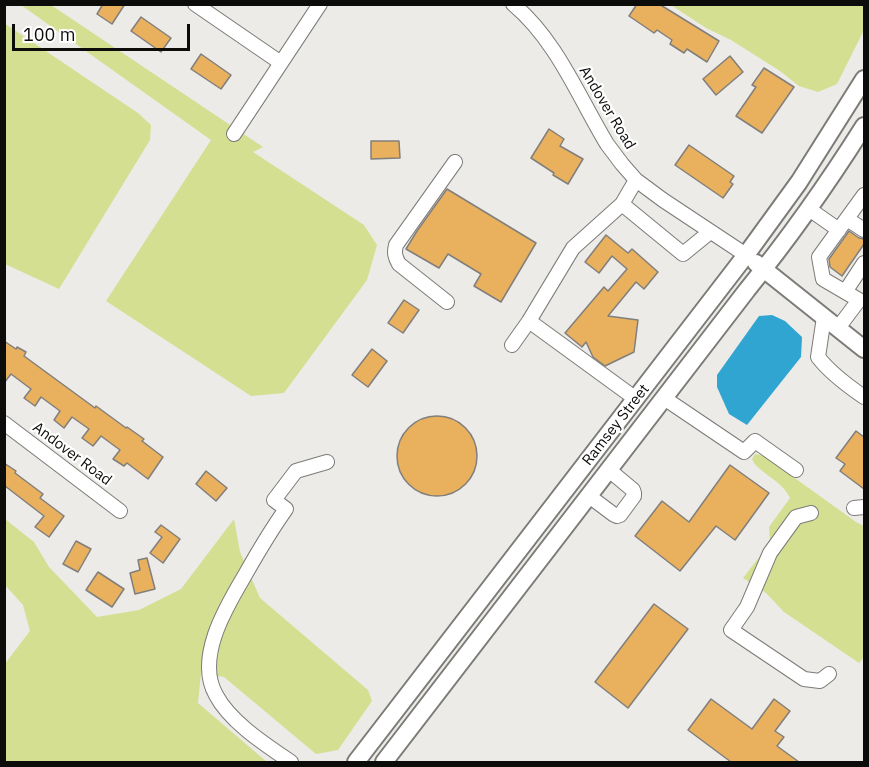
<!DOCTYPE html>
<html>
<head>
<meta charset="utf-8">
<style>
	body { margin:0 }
	#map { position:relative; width:869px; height:767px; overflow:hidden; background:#ecebe7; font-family:"IBM Plex Sans",sans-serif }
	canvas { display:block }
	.frame { position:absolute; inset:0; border:6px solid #0c0c0b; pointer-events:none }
	.scale { position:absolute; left:12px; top:24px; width:178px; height:27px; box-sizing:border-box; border:3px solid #0c0c0b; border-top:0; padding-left:8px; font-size:18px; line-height:21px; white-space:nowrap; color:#0c0c0b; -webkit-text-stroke:4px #fff; paint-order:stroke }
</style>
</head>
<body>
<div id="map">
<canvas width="869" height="767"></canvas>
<div class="frame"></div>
<div class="scale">100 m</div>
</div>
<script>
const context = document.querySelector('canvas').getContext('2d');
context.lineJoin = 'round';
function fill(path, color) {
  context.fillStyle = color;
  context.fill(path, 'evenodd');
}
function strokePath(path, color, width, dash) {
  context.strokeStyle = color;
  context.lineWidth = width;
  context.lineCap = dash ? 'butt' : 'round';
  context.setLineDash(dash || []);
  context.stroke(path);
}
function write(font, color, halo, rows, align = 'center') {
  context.font = font + ' "IBM Plex Sans",sans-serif';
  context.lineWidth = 4.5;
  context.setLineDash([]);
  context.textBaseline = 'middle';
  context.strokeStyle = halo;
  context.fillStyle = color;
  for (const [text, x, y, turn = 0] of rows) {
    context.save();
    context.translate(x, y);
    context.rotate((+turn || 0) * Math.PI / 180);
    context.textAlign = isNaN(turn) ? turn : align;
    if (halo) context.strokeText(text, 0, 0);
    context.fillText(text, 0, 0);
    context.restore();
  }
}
fill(new Path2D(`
	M 21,5 L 51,5 L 263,147 L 253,152 L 364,225 L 377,245 L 367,280 L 284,393 L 251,396 L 106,301 L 211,140 Z
	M 671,5 L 864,5 L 864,30 L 837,84 L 818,92 L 799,86 L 780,71 L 731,40 L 706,28 Z
	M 4,23 L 138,113 L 151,125 L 150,140 L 59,289 L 5,264 Z
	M 755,454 L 764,456 L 856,522 L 864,526 L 864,657 L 859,663 L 784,612 L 766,593 L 743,578 L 770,543 L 769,527 L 790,498 C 782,480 757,472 752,459 Z
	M 5,519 L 34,542 L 49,567 L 97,617 L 139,610 L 181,589 L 234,519 L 240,552 L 260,598 L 368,690 L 372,701 L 338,750 L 316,754 L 224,677 L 201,673 L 198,703 L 267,762 L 5,762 L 4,665 L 30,631 L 23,605 L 5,585 Z`), '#d4df92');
fill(new Path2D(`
	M 772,315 L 785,321 L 802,337 L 801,357 L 747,425 L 729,414 L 717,387 L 717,375 L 759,316 Z`), '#30a5d2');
const building = new Path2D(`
	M 103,4 L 125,4 L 112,24 L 97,14 Z
	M 637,4 L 659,4 L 719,41 L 707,62 L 687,49 L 684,53 L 670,44 L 672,40 L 657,30 L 654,33 L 629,16 Z
	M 141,17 L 171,38 L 161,52 L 131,31 Z
	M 201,54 L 231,75 L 221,89 L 191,69 Z
	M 730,56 L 743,72 L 716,95 L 703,79 Z
	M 764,68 L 794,87 L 762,133 L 736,116 L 756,87 L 752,85 Z
	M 549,129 L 564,139 L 560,146 L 583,159 L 568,184 L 553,175 L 554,173 L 531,158 Z
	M 371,141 L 399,141 L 400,158 L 371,159 Z
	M 689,145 L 734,176 L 730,182 L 733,184 L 723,198 L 675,165 Z
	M 447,189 L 536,243 L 501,302 L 474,286 L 481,274 L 448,254 L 439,268 L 406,249 L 417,231 Z
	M 849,231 L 859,238 L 864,239 L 864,244 L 842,276 L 830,267 L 829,259 Z
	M 606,235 L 628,253 L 632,249 L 658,272 L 644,289 L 636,282 L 608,316 L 638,320 L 634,352 L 605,366 L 593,357 L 586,342 L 582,347 L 565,333 L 604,287 L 608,291 L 627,269 L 612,256 L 599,273 L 585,262 Z
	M 404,300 L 419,310 L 403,333 L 388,323 Z
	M 4,341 L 16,349 L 17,347 L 26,352 L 24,356 L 95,408 L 96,406 L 126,428 L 127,427 L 144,439 L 142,441 L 163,457 L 148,479 L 127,463 L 124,466 L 113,459 L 120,450 L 101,436 L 93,446 L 82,438 L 89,429 L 72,417 L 64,428 L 54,420 L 60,411 L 41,397 L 35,406 L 24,398 L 31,389 L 11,374 L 4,383 Z
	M 372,349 L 387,361 L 368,387 L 352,375 Z
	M397 456a40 40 0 1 1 80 0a40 40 0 1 1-80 0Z
	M 856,431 L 864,437 L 864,489 L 840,471 L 845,464 L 836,458 Z
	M 4,463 L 16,471 L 15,473 L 43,494 L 40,498 L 64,516 L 49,537 L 35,527 L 44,516 L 5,486 L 4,487 Z
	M 730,465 L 769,493 L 735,540 L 716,526 L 680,571 L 635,536 L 662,501 L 689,522 Z
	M 206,471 L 227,488 L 216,501 L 196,484 Z
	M 161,525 L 180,539 L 163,563 L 150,553 L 162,537 L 155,532 Z
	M 76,541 L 91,549 L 78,572 L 63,564 Z
	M 147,558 L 155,589 L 135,594 L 130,573 L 140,570 L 138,560 Z
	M 98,572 L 124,589 L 112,607 L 86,590 Z
	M 654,604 L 688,629 L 628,708 L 595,682 Z
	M 711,699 L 752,729 L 774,699 L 790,711 L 775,731 L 784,737 L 777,746 L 799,762 L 731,762 L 688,730 Z`);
fill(building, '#e9b05e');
strokePath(building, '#817f7c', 1.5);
const minor = new Path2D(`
	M 195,4 L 281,63
	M 513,4 C 557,41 578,96 607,144 L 622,164 L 636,180 L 663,200 L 746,255
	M 234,134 L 320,4
	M 622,204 L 683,254 L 710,232
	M 809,209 L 839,230
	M 847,219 L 864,230
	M 845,292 L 864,263
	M 447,302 L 399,264 C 395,257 394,253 396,245 L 455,162
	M 824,317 L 818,357 C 830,373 848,386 864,397
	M 838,328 L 859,300 L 823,279 L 819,257 L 864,195
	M 512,345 L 529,321
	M 664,398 L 744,452 L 755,441 L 796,470
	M 636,399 L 529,321 L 573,248 L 622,204 L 636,180
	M 4,423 L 120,511
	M 589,496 L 613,514 L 617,516 L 620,515 L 634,496 L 634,493 L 633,490 L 609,470
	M 854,508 L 864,507
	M 811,513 L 796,517 L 770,553 L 747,607 L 731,630 L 804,679 L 820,681 L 829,674
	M 291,762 C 266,745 230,722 216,695 C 195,658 226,607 245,575 C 258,552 271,530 286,509 L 274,500 L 296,471 L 327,462`);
const major = new Path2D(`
	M 756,263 L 864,349
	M 356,762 L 746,255 L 799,182 L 864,79
	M 384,762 L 747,290 C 790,237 828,183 864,126`);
strokePath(minor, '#7c7b78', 16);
strokePath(major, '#7c7b78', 20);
strokePath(minor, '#fff', 14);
strokePath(major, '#fff', 16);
write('15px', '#0c0c0b', '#fff', [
	["Andover Road",607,108,59],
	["Ramsey Street",616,425,-52],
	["Andover Road",72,454,37]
]);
</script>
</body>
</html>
